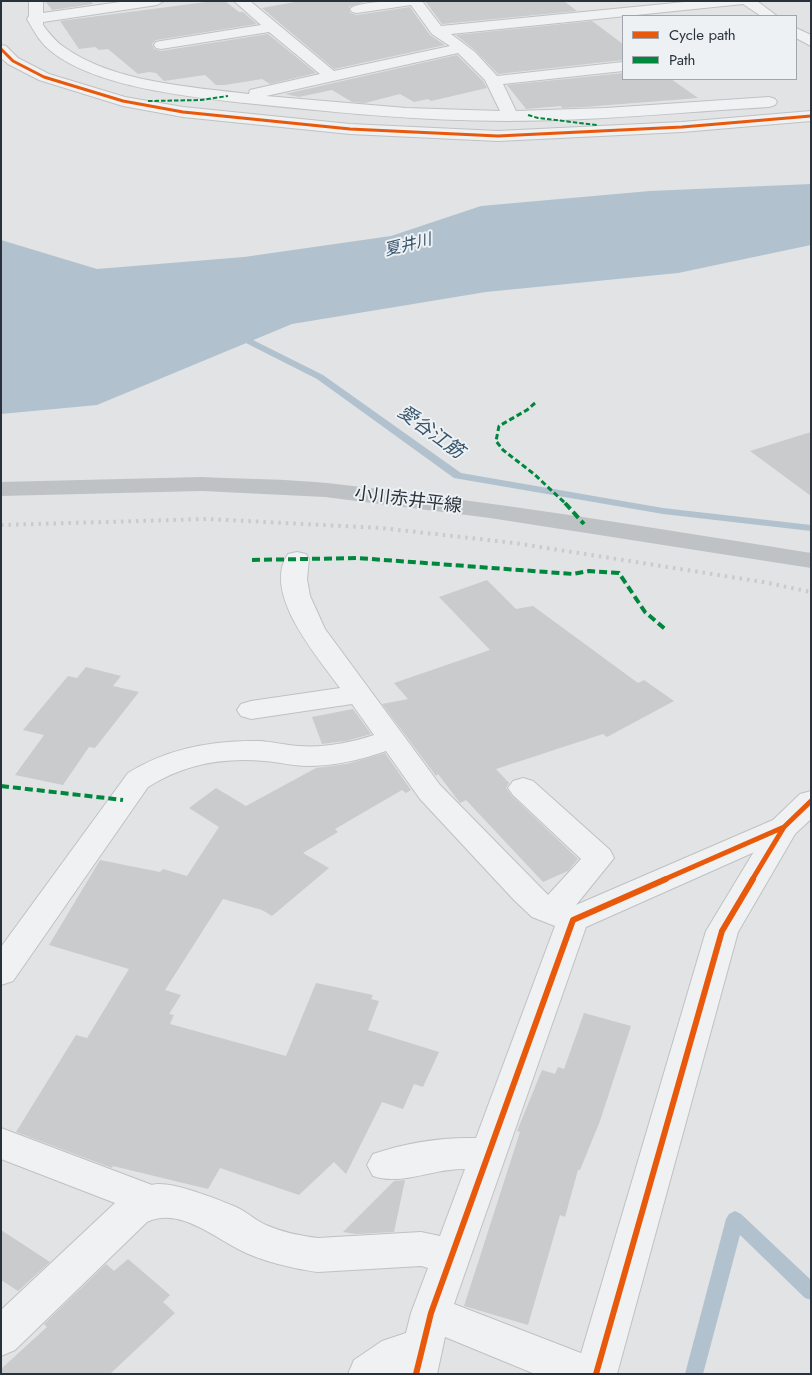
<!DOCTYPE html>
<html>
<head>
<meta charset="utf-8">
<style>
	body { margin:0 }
	#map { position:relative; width:812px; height:1375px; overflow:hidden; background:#e1e3e5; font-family:Jost,sans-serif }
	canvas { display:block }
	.frame { position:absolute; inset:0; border:2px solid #29323c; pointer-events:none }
	.legend { position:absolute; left:622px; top:15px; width:175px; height:65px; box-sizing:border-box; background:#eef1f4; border:1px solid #9fa5aa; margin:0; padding:6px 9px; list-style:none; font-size:15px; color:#29323c }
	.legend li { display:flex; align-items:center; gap:10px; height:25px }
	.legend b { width:25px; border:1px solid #9fa5aa }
</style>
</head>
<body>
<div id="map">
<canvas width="812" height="1375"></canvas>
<div class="frame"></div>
<ul class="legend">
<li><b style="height:6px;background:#e8590c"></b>Cycle path</li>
<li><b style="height:6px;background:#00873e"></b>Path</li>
</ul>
</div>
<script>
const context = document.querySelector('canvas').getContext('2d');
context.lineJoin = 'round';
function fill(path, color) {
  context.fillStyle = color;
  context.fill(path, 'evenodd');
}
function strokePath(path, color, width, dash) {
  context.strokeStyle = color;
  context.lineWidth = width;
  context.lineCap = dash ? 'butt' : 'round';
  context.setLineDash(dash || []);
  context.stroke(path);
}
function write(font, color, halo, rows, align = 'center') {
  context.font = font + ' Jost,"Noto Sans JP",sans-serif';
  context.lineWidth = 4;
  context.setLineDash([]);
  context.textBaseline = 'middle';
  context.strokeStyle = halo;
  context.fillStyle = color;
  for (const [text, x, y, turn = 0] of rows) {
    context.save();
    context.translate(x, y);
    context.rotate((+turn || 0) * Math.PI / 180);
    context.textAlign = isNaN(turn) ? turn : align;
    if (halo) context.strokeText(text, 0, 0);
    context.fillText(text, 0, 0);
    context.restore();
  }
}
fill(new Path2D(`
	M 811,184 L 811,245 L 678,273 L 486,292 L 292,324 L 97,405 L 1,414 L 1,240 L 97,269 L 244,257 L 391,236 L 481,206 L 650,191 Z`), '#b1c2ce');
fill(new Path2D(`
	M 235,331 L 323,375 L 461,473 L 663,508 L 811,525 L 811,531 L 663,514 L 454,478 L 317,379 L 232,336 L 230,334 Z
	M 735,1211 L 741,1214 L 811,1280 L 811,1300 L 805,1298 L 740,1235 L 703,1374 L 685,1374 L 726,1219 L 729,1214 Z`), '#b1c2ce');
fill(new Path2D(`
	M 45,1 L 91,1 L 93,4 L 52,10 Z
	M 214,1 L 225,1 L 239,12 L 243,12 L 257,24 L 156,40 L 152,44 L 154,49 L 161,51 L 268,34 L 316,73 L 270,84 L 262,79 L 225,85 L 216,85 L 205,75 L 164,81 L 156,73 L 149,72 L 138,74 L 108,49 L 99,50 L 95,47 L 79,49 L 60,21 Z
	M 300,1 L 368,1 L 349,7 L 350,13 L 357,15 L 410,7 L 430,35 L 445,45 L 334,69 L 262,8 Z
	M 425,1 L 564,1 L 577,11 L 442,24 Z
	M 592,21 L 623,44 L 623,60 L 498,74 L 476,51 L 456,35 Z
	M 457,55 L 483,81 L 487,88 L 431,101 L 428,99 L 414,102 L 400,94 L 365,103 L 352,102 L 332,90 L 299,97 L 285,94 Z
	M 623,73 L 623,79 L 671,79 L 698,98 L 584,107 L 562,108 L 561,106 L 526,109 L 507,85 Z
	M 811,432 L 811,496 L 750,451 Z
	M 487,580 L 516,609 L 533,606 L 638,683 L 644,680 L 674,701 L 607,737 L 603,734 L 496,769 L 509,783 L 506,788 L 512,796 L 578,859 L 568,871 L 543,882 L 466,800 L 460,803 L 457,799 L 438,774 L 436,776 L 382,704 L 408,699 L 394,683 L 490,650 L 439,597 Z
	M 86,667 L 121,676 L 113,686 L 139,692 L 95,748 L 89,747 L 63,785 L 15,775 L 44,735 L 23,730 L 68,676 L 77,678 Z
	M 353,709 L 371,734 L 346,741 L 322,744 L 312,717 Z
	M 385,753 L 411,790 L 406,793 L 402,790 L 335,829 L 338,832 L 303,853 L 329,868 L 272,916 L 262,910 L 223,899 L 165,990 L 181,995 L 169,1014 L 174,1015 L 170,1024 L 286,1056 L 316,983 L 373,995 L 371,999 L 379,1001 L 368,1030 L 439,1052 L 423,1087 L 414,1084 L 403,1109 L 382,1102 L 346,1174 L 334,1162 L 299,1195 L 220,1168 L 208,1189 L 113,1166 L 112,1168 L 16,1132 L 76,1035 L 87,1038 L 129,969 L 49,945 L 100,860 L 160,872 L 163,869 L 187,876 L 219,827 L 189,808 L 216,788 L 246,806 L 316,768 L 347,764 Z
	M 584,1013 L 631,1026 L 600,1121 L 580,1170 L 578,1170 L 565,1217 L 560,1215 L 528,1325 L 464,1306 L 520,1132 L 517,1131 L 542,1070 L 555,1074 L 558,1067 L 564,1069 Z
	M 405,1180 L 394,1232 L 356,1234 L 343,1232 L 394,1181 Z
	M 1,1230 L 50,1262 L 18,1291 L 1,1280 Z
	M 128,1259 L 170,1295 L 163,1302 L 175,1313 L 110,1374 L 1,1374 L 1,1369 L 47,1327 L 44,1324 L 106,1264 L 114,1271 Z`), '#c9cbcd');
const minor = new Path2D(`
	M 29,1 L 43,1 L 43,13 L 127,1 L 164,1 L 157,5 L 43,22 L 43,25 C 49,33 55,41 64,47 C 112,82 191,87 249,94 L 250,90 L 320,74 L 269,32 L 161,49 L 156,48 L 154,45 L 156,42 L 161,41 L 261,25 L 234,1 L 250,1 L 334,71 L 450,46 L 432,34 L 411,5 L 357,13 L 352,12 L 350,9 C 359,0 407,1 422,1 L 441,26 L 695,1 L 757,1 L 777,16 L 761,16 L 743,4 L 451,34 L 475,52 L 497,76 L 623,62 L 623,71 L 503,84 L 516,111 L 606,108 L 769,97 L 775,99 L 777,102 L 775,105 L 769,107 C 682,112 594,121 507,121 C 419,121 332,112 245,103 C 189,97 96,87 52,52 C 40,43 34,31 27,19 L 29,16 ZM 458,53 L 485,80 L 500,111 L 406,108 L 266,96 Z
	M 796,28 L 811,35 L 811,46 L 796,38 Z
	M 1,45 L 6,46 L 18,58 L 49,74 L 125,97 L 183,107 L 350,124 L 498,131 L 682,122 L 811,111 L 811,121 L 682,132 L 498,141 L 350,134 L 183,117 L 123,106 L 39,80 L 8,64 L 1,58 Z
	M 297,552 L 306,554 L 309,559 L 307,579 L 310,596 L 325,629 L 440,785 L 548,895 L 581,859 L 513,795 L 508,788 L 513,781 L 523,778 L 533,781 L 610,850 L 614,858 L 576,905 L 773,820 L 784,817 L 795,820 L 799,827 L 795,834 L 586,927 L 454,1304 L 599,1360 L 605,1374 L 535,1374 L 445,1337 L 437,1374 L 348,1374 L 354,1360 L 382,1341 L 406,1333 L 411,1313 L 428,1268 L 421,1266 L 318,1272 C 294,1269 261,1261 240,1250 C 212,1236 179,1207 147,1222 L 15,1350 L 1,1356 L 1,1310 L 115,1203 L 1,1159 L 1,1128 L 152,1185 C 168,1179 220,1200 236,1207 C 247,1212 255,1220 266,1225 C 282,1232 300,1236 318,1238 L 421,1232 L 440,1236 L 465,1169 C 434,1168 402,1186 373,1176 L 367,1165 L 373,1154 C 405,1143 442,1137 476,1138 L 555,926 L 532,917 L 514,900 L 420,799 L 386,751 C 360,760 334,766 307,766 C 293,766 279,762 265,761 C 223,757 184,764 148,787 L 13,981 L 1,985 L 1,947 L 128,773 C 168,748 213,740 260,741 C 273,742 286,745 298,746 C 324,748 350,743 374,735 L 352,704 L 251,719 L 241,716 L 237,710 L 241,704 L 251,701 L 340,688 C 318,657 261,593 288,554 Z`);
const tertiary = new Path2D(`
	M 811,791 L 811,819 L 795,834 L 738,932 L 617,1374 L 575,1374 L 706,931 L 773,820 L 800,794 Z`);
strokePath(minor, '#bfc1c3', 2);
strokePath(tertiary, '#bfc1c3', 2);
fill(minor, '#eff1f2');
fill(tertiary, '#eff1f2');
fill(new Path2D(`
	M 202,477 C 243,479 286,479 327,483 C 489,501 650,527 811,553 L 811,568 L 490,518 L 325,497 L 202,491 L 1,496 L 1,482 Z`), '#bfc2c4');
strokePath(new Path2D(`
	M 1,525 L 208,519 L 381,528 L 515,543 L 763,582 L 811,592`), '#c9cbcc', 4, [2.5, 5]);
strokePath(new Path2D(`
	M 148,101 L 201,100 L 228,96
	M 528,115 L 538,118 L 597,125`), '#00873e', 2, [4.5, 2]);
strokePath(new Path2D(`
	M 535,403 L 527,410 L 499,426 L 496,441 L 503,450 L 534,474 L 566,504`), '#00873e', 3, [5.5, 3]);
strokePath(new Path2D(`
	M 565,503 L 584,524
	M 252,560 L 358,558 L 573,574 L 589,571 L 619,573 L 645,612 L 665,629
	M 1,786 L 123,800`), '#00873e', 4, [8, 4]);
strokePath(new Path2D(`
	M 1,49 L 13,61 L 44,77 L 123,101 L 183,112 L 350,129 L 498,136 L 682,127 L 811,116`), '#e8590c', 3);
strokePath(new Path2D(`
	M 663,880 L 784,827
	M 752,880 L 784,827 L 811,801`), '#e8590c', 5);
strokePath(new Path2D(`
	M 416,1374 L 431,1313 L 573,920 L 666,879
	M 596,1374 L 722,931 L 753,879`), '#e8590c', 6);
write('italic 16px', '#37556c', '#eef1f4', [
	["夏井川",408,246,-14]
]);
write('18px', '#29323c', '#eef1f4', [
	["小川赤井平線",408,501,7]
]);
write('italic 19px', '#37556c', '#eef1f4', [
	["愛谷江筋",430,433,36]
]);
</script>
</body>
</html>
